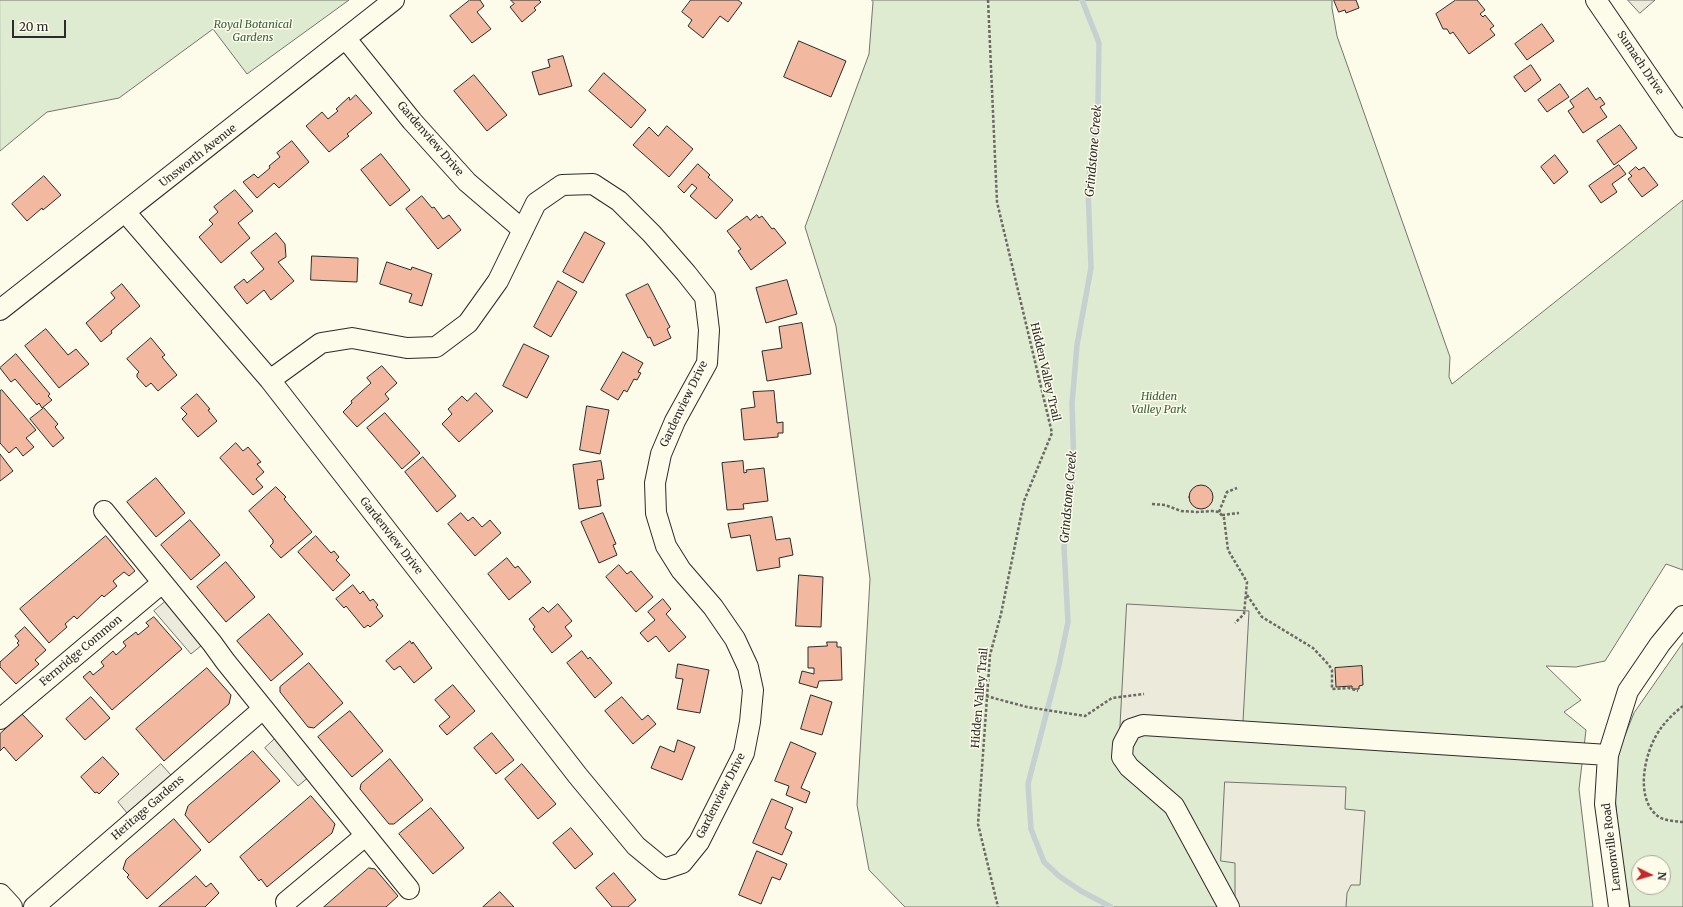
<!DOCTYPE html>
<html>
<head>
<meta charset="utf-8">
<style>
	body { margin:0 }
	#map { position:relative; width:1683px; height:907px; overflow:hidden; background:#fdfbea; font-family:Merriweather,serif }
	canvas { display:block }
	.north { position:absolute; left:1631px; top:855px; width:40px; height:40px; box-sizing:border-box; background:#fdfbea; border:1px solid #a9a89e; border-radius:50%; rotate:95deg; font-size:11px; font-weight:700; line-height:16px; text-align:center; color:#2b2b2b }
	.north::after { content:''; display:block; margin:auto; width:14px; height:18px; background:#c62828; clip-path:polygon(50% 0,100% 100%,50% 72%,0 100%) }
	.scale { position:absolute; left:12px; top:20px; width:54px; height:18px; box-sizing:border-box; border:2px solid #2b2b2b; border-top:0; padding-left:5px; font-size:12px; line-height:14px; white-space:nowrap; color:#2b2b2b; -webkit-text-stroke:3px #fdfbea; paint-order:stroke }
</style>
</head>
<body>
<div id="map">
<canvas width="1683" height="907"></canvas>
<div class="north">N</div>
<div class="scale">20 m</div>
</div>
<script>
const context = document.querySelector('canvas').getContext('2d');
context.lineJoin = 'round';
function fill(path, color) {
  context.fillStyle = color;
  context.fill(path, 'evenodd');
}
function strokePath(path, color, width, dash) {
  context.strokeStyle = color;
  context.lineWidth = width;
  context.lineCap = dash ? 'butt' : 'round';
  context.setLineDash(dash || []);
  context.stroke(path);
}
function write(font, color, halo, rows, align = 'center') {
  context.font = font + ' Merriweather,serif';
  context.lineWidth = 3;
  context.setLineDash([]);
  context.textBaseline = 'middle';
  context.strokeStyle = halo;
  context.fillStyle = color;
  for (const [text, x, y, turn = 0] of rows) {
    context.save();
    context.translate(x, y);
    context.rotate((+turn || 0) * Math.PI / 180);
    context.textAlign = isNaN(turn) ? turn : align;
    if (halo) context.strokeText(text, 0, 0);
    context.fillText(text, 0, 0);
    context.restore();
  }
}
const green = new Path2D(`
	M 0,0 L 349,0 L 247,74 L 213,29 L 119,98 L 47,112 L 0,151 Z
	M 872,0 L 1332,0 L 1332,8 L 1337,36 L 1450,357 L 1449,377 L 1452,384 L 1683,200 L 1683,570 L 1666,564 L 1605,661 L 1576,667 L 1546,666 L 1581,700 L 1564,712 L 1586,730 L 1579,789 L 1593,907 L 905,907 L 869,870 L 857,805 L 870,579 L 836,326 L 805,227 L 869,54 L 873,2 Z
	M 1683,643 L 1683,907 L 1630,907 L 1620,851 L 1615,796 L 1615,760 L 1634,713 ZM 1639,863 L 1663,863 L 1663,887 L 1639,887 Z`);
fill(green, '#deebd1');
strokePath(green, '#74746e', 1);
const parking = new Path2D(`
	M 1628,0 L 1655,0 L 1640,13 Z
	M 165,602 L 202,645 L 191,654 L 154,611 Z
	M 1127,604 L 1249,611 L 1242,740 L 1120,733 Z
	M 277,737 L 310,776 L 298,786 L 265,748 Z
	M 161,764 L 171,775 L 127,813 L 118,802 Z
	M 1225,782 L 1346,787 L 1345,809 L 1365,811 L 1360,885 L 1351,885 L 1347,893 L 1346,907 L 1235,907 L 1235,863 L 1221,861 Z`);
fill(parking, '#eceadb');
strokePath(parking, '#74746e', 1);
strokePath(new Path2D(`
	M 1082,0 L 1099,43 L 1098,104 L 1088,187 L 1091,268 L 1077,345 L 1072,404 L 1074,467 L 1064,547 L 1068,622 L 1059,665 L 1028,784 L 1031,829 L 1044,862 L 1059,876 L 1081,891 L 1111,907`), '#c7d0d0', 5.5);
const building = new Path2D(`
	M 470,0 L 480,0 L 484,6 L 477,12 L 491,29 L 472,43 L 450,16 Z
	M 511,0 L 539,0 L 541,2 L 534,8 L 536,10 L 522,22 L 510,7 L 514,4 Z
	M 691,0 L 738,0 L 742,3 L 728,22 L 720,16 L 703,38 L 688,26 L 692,20 L 682,12 Z
	M 1334,0 L 1356,0 L 1359,8 L 1346,13 L 1345,10 L 1339,12 Z
	M 1456,0 L 1477,0 L 1485,10 L 1480,14 L 1483,17 L 1485,15 L 1494,26 L 1490,29 L 1495,35 L 1469,54 L 1453,32 L 1450,34 L 1447,29 L 1443,29 L 1436,14 Z
	M 1542,24 L 1554,41 L 1527,60 L 1515,44 Z
	M 799,41 L 846,61 L 831,97 L 784,77 Z
	M 563,56 L 572,86 L 539,95 L 532,72 L 550,67 L 548,60 Z
	M 1531,65 L 1541,80 L 1525,92 L 1514,77 Z
	M 604,73 L 646,110 L 631,128 L 589,91 Z
	M 474,75 L 507,115 L 487,131 L 454,91 Z
	M 1560,84 L 1569,97 L 1547,112 L 1538,100 Z
	M 1588,88 L 1596,100 L 1600,97 L 1605,104 L 1600,107 L 1607,117 L 1583,133 L 1568,111 L 1574,107 L 1570,101 Z
	M 356,95 L 372,113 L 347,134 L 349,136 L 329,152 L 306,126 L 322,112 L 328,119 L 338,111 L 336,109 L 349,97 L 350,100 Z
	M 1620,125 L 1637,148 L 1614,165 L 1597,141 Z
	M 667,126 L 693,149 L 669,177 L 633,145 L 649,127 L 658,136 Z
	M 292,141 L 309,162 L 279,188 L 274,183 L 257,198 L 243,182 L 254,174 L 258,178 L 270,168 L 269,166 L 280,157 L 277,153 Z
	M 381,154 L 410,190 L 390,206 L 361,170 Z
	M 1555,155 L 1568,172 L 1554,184 L 1541,167 Z
	M 698,164 L 710,175 L 708,177 L 733,200 L 716,219 L 690,196 L 697,188 L 692,184 L 684,193 L 678,187 Z
	M 1619,165 L 1626,174 L 1612,184 L 1617,192 L 1601,203 L 1589,186 Z
	M 1636,167 L 1639,170 L 1644,167 L 1658,185 L 1642,197 L 1628,179 L 1632,176 L 1629,173 Z
	M 44,176 L 61,195 L 43,210 L 42,208 L 27,221 L 12,204 Z
	M 235,190 L 253,211 L 238,223 L 250,238 L 221,263 L 199,237 L 213,224 L 209,220 L 218,212 L 214,207 Z
	M 422,196 L 432,208 L 434,207 L 443,219 L 449,215 L 461,230 L 438,249 L 406,209 Z
	M 757,215 L 759,218 L 762,216 L 772,229 L 774,228 L 786,243 L 751,270 L 738,251 L 741,249 L 727,231 L 747,216 L 750,220 Z
	M 585,232 L 605,243 L 583,283 L 563,272 Z
	M 276,233 L 285,244 L 286,257 L 278,262 L 294,281 L 271,300 L 264,290 L 247,304 L 234,287 L 244,279 L 247,283 L 264,269 L 251,253 Z
	M 312,256 L 358,258 L 357,282 L 311,280 Z
	M 387,262 L 411,270 L 412,267 L 432,274 L 422,306 L 409,302 L 412,294 L 380,284 Z
	M 787,280 L 797,314 L 766,323 L 756,288 Z
	M 558,281 L 577,292 L 551,337 L 534,327 Z
	M 122,284 L 140,306 L 111,331 L 112,333 L 101,342 L 86,323 L 115,298 L 111,293 Z
	M 648,284 L 670,327 L 667,329 L 671,338 L 654,346 L 650,337 L 648,338 L 626,295 Z
	M 802,323 L 811,374 L 767,381 L 762,351 L 782,348 L 779,327 Z
	M 46,329 L 68,355 L 76,349 L 89,364 L 59,388 L 25,346 Z
	M 151,338 L 165,355 L 162,357 L 177,375 L 158,391 L 151,383 L 146,387 L 137,377 L 137,374 L 139,372 L 127,359 Z
	M 524,344 L 549,356 L 527,398 L 503,386 Z
	M 623,352 L 643,363 L 638,372 L 641,373 L 637,380 L 634,379 L 627,392 L 624,390 L 618,400 L 601,390 Z
	M 16,354 L 50,394 L 48,396 L 52,400 L 42,408 L 39,403 L 37,405 L 15,379 L 11,382 L 0,368 Z
	M 382,366 L 397,383 L 385,394 L 389,399 L 357,427 L 343,412 L 352,403 L 351,401 L 371,383 L 367,378 Z
	M 2,390 L 36,430 L 26,438 L 34,447 L 23,456 L 16,447 L 9,453 L 0,443 L 0,391 Z
	M 774,391 L 777,423 L 783,422 L 783,433 L 778,433 L 778,437 L 744,440 L 741,409 L 755,407 L 753,392 Z
	M 476,393 L 493,411 L 459,442 L 442,424 L 452,414 L 448,409 L 462,396 L 467,401 Z
	M 197,394 L 210,409 L 208,410 L 217,421 L 198,437 L 182,419 L 187,414 L 181,408 Z
	M 587,406 L 609,410 L 600,454 L 580,450 Z
	M 44,408 L 58,424 L 55,427 L 64,438 L 53,447 L 30,419 Z
	M 385,413 L 420,453 L 402,469 L 367,428 Z
	M 236,443 L 243,451 L 248,447 L 261,462 L 257,464 L 264,472 L 256,479 L 263,487 L 253,495 L 220,458 Z
	M 0,454 L 13,471 L 0,481 Z
	M 423,457 L 456,496 L 437,512 L 405,472 Z
	M 601,461 L 604,479 L 597,480 L 601,506 L 579,509 L 573,465 Z
	M 743,461 L 744,473 L 747,472 L 746,470 L 764,468 L 768,501 L 743,504 L 744,509 L 727,510 L 722,463 Z
	M 156,478 L 185,513 L 156,537 L 127,502 Z
	M1189 497a12 12 0 1 1 24 0a12 12 0 1 1-24 0Z
	M 276,487 L 286,497 L 284,499 L 312,532 L 281,558 L 270,546 L 273,543 L 273,540 L 249,511 Z
	M 461,513 L 468,521 L 473,517 L 482,527 L 490,520 L 501,533 L 475,556 L 448,524 Z
	M 603,513 L 616,544 L 613,545 L 617,555 L 599,563 L 581,522 Z
	M 772,517 L 776,540 L 790,538 L 793,555 L 779,558 L 780,567 L 757,571 L 750,535 L 731,538 L 728,524 Z
	M 190,520 L 220,555 L 191,580 L 161,545 Z
	M 106,536 L 135,571 L 129,576 L 124,572 L 113,581 L 117,586 L 104,597 L 102,595 L 77,619 L 74,616 L 65,624 L 67,627 L 49,643 L 20,609 Z
	M 316,536 L 331,553 L 334,551 L 339,557 L 336,560 L 350,575 L 333,591 L 298,552 Z
	M 507,558 L 515,568 L 518,566 L 531,582 L 509,600 L 488,574 Z
	M 226,562 L 255,597 L 226,622 L 197,587 Z
	M 619,565 L 627,574 L 631,571 L 653,597 L 636,612 L 606,577 Z
	M 799,575 L 823,577 L 821,627 L 796,626 Z
	M 353,585 L 360,594 L 363,591 L 370,601 L 373,599 L 378,605 L 376,607 L 383,616 L 370,627 L 368,625 L 364,628 L 346,606 L 344,608 L 336,599 Z
	M 663,599 L 671,609 L 666,614 L 686,637 L 669,652 L 656,636 L 648,642 L 640,633 L 655,620 L 648,612 Z
	M 558,604 L 572,621 L 565,627 L 572,636 L 552,653 L 533,629 L 535,627 L 529,619 L 543,607 L 548,612 Z
	M 269,614 L 303,654 L 271,681 L 237,641 Z
	M 154,617 L 182,649 L 112,710 L 83,677 L 90,671 L 93,675 L 104,666 L 101,662 L 113,651 L 116,655 L 126,646 L 123,642 L 136,632 L 138,635 L 149,626 L 146,623 Z
	M 25,627 L 46,650 L 35,660 L 39,664 L 16,684 L 0,667 L 0,662 L 19,645 L 17,643 L 19,641 L 15,636 Z
	M 410,641 L 412,644 L 413,642 L 432,668 L 414,683 L 400,666 L 394,670 L 386,661 Z
	M 827,642 L 837,642 L 837,647 L 841,647 L 842,680 L 819,681 L 817,688 L 799,683 L 802,671 L 814,674 L 814,668 L 808,668 L 808,647 L 827,646 Z
	M 582,651 L 588,659 L 590,657 L 612,683 L 595,698 L 567,663 Z
	M 309,663 L 343,703 L 314,728 L 308,727 L 280,692 L 280,687 Z
	M 678,664 L 709,670 L 700,713 L 677,709 L 683,679 L 676,678 Z
	M 1362,666 L 1363,685 L 1359,686 L 1359,689 L 1352,689 L 1352,686 L 1336,687 L 1335,668 Z
	M 207,668 L 231,695 L 229,704 L 164,761 L 136,729 Z
	M 453,685 L 475,711 L 447,735 L 439,726 L 450,717 L 435,700 Z
	M 811,695 L 832,702 L 822,735 L 801,729 Z
	M 91,697 L 110,718 L 85,740 L 66,719 Z
	M 622,697 L 642,720 L 648,715 L 656,724 L 633,744 L 605,711 Z
	M 350,711 L 383,751 L 352,777 L 318,737 Z
	M 22,714 L 43,736 L 16,761 L 4,747 L 0,751 L 0,734 Z
	M 492,733 L 514,760 L 496,774 L 474,748 Z
	M 678,740 L 695,747 L 682,780 L 651,768 L 660,746 L 674,752 Z
	M 791,742 L 816,753 L 801,788 L 810,792 L 806,803 L 786,795 L 789,786 L 775,781 Z
	M 253,751 L 280,781 L 209,843 L 185,815 L 188,806 Z
	M 103,757 L 119,774 L 99,794 L 97,792 L 95,793 L 81,777 Z
	M 390,759 L 423,800 L 394,824 L 389,824 L 360,789 L 361,784 Z
	M 522,764 L 556,804 L 538,819 L 505,779 Z
	M 311,796 L 335,824 L 332,833 L 267,887 L 261,879 L 259,881 L 240,857 Z
	M 772,799 L 793,808 L 785,828 L 792,832 L 782,855 L 753,843 Z
	M 431,808 L 464,848 L 433,874 L 399,834 Z
	M 174,819 L 201,850 L 147,899 L 127,877 L 129,875 L 123,869 L 126,860 Z
	M 571,828 L 593,854 L 575,869 L 553,843 Z
	M 757,851 L 787,864 L 780,880 L 772,877 L 761,904 L 739,895 Z
	M 369,868 L 375,869 L 398,896 L 386,907 L 324,907 Z
	M 614,873 L 636,900 L 628,907 L 612,907 L 596,888 Z
	M 196,876 L 206,887 L 211,883 L 219,893 L 205,907 L 159,907 Z
	M 500,892 L 514,907 L 483,907 Z`);
fill(building, '#f2b8a0');
strokePath(building, '#2b2b2b', 1);
const minor = new Path2D(`
	M 1596,0 L 1683,127
	M 346,39 L 412,121 L 467,182 L 523,230
	M 126,213 L 270,380 L 578,776 L 636,846 L 664,869 L 682,863 L 699,842 L 744,753 L 750,722 L 753,690 L 748,667 L 735,639 L 713,607 L 681,570 L 666,546 L 656,513 L 655,483 L 661,454 L 675,421 L 707,363 L 709,330 L 705,297 L 686,273 L 652,234 L 619,201 L 593,184 L 562,185 L 536,203 L 498,281 L 468,323 L 436,347 L 407,348 L 352,338 L 321,343 L 270,380
	M 0,310 L 394,0
	M 104,511 L 212,643 L 225,661 L 409,889
	M 0,719 L 162,583
	M 286,902 L 365,836
	M 34,907 L 263,709
	M 1229,907 L 1174,806 L 1129,767 L 1122,757 L 1123,744 L 1131,729 L 1143,725 L 1608,755
	M 1619,907 L 1605,804 L 1608,755 L 1628,691 L 1660,644 L 1683,616`);
const major = new Path2D(`
	M 0,895 L 11,907`);
strokePath(minor, '#2b2b2b', 22);
strokePath(major, '#2b2b2b', 24);
strokePath(new Path2D(`
	M 988,0 L 997,202 L 1052,433 L 1024,501 L 1001,614 L 990,655 L 978,824 L 998,907
	M 1152,504 L 1165,505 L 1181,511 L 1197,512 L 1212,511 L 1219,512 L 1224,518 L 1228,550 L 1247,582 L 1244,614 L 1235,623
	M 1219,512 L 1227,492 L 1237,488
	M 1222,515 L 1239,513
	M 1247,595 L 1262,617 L 1313,648 L 1329,665 L 1332,670 L 1332,689 L 1349,688 L 1358,691
	M 986,696 L 1027,707 L 1085,716 L 1112,698 L 1144,694
	M 1683,706 C 1675,712 1667,720 1661,728 C 1645,749 1633,799 1659,817 C 1666,821 1675,821 1683,822`), '#6a6964', 2.5, [3, 2]);
strokePath(minor, '#fdfbea', 20);
strokePath(major, '#fdfbea', 22);
write('italic 11px', '#34623c', '#fdfbea', [
	["Royal Botanical",253,25],
	["Gardens",253,38],
	["Hidden",1159,397],
	["Valley Park",1159,410]
]);
write('11px', '#2b2b2b', '#fdfbea', [
	["Sumach Drive",1640,63,56],
	["Gardenview Drive",430,139,49],
	["Unsworth Avenue",198,156,-38],
	["Hidden Valley Trail",1045,372,77],
	["Gardenview Drive",684,404,-64],
	["Gardenview Drive",391,536,52],
	["Fernridge Common",81,651,-40],
	["Hidden Valley Trail",980,698,-85],
	["Gardenview Drive",721,796,-63],
	["Heritage Gardens",148,808,-41],
	["Lemonville Road",1612,847,-97]
]);
write('italic 12px', '#2b2b2b', '#fdfbea', [
	["Grindstone Creek",1094,151,-85],
	["Grindstone Creek",1069,497,-85]
]);
</script>
</body>
</html>
